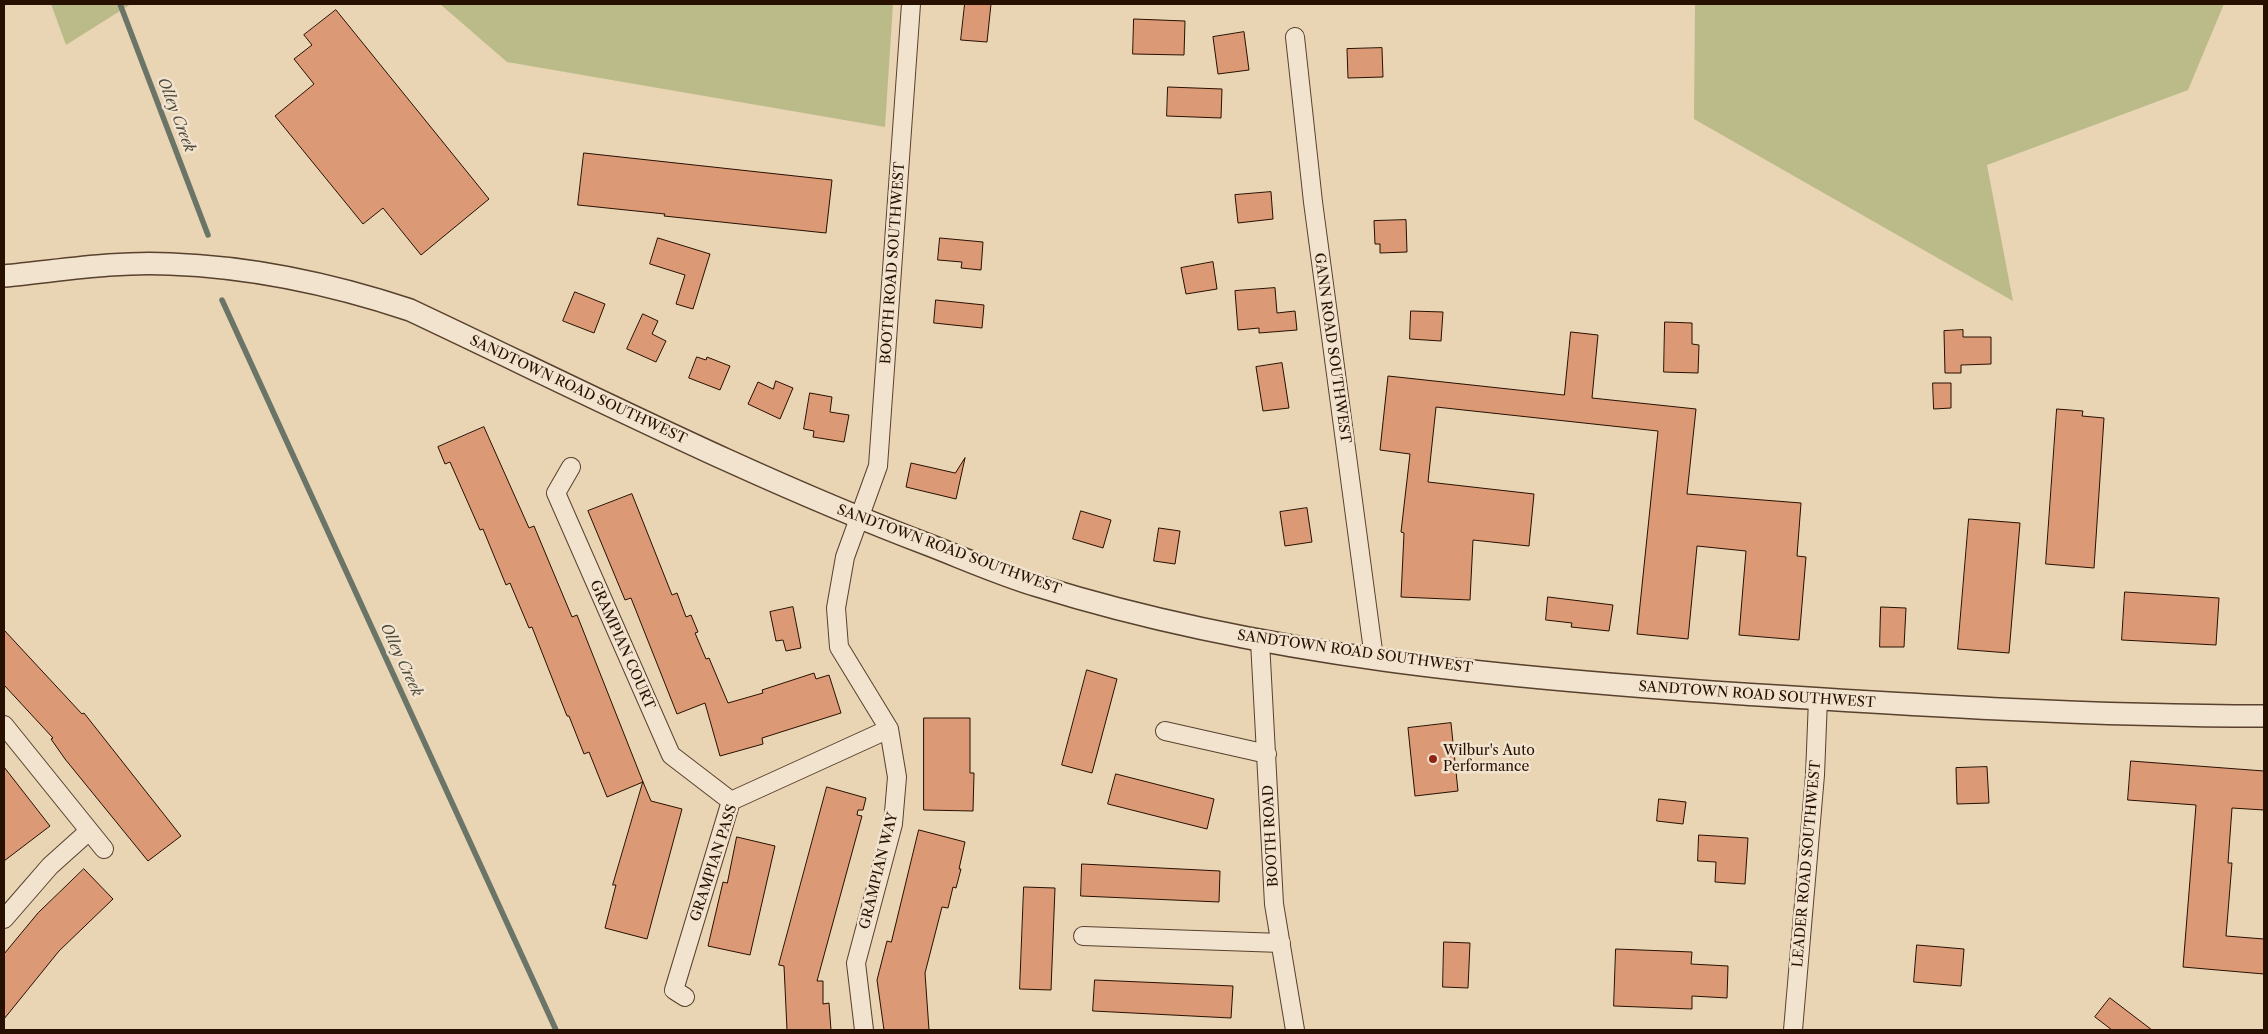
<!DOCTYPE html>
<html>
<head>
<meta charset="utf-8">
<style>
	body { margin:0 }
	#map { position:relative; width:2268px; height:1034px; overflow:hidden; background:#e9d4b3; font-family:"Libre Caslon Text",serif }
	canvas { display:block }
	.frame { position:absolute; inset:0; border:5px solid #271000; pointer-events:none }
</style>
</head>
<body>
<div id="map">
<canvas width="2268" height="1034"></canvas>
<div class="frame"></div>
</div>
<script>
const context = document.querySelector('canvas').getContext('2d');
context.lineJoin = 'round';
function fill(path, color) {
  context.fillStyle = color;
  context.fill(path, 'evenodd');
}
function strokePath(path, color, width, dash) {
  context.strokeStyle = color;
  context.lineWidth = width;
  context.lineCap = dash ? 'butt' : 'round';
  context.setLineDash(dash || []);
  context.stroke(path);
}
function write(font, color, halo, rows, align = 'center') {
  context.font = font + ' "Libre Caslon Text",serif';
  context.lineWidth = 5;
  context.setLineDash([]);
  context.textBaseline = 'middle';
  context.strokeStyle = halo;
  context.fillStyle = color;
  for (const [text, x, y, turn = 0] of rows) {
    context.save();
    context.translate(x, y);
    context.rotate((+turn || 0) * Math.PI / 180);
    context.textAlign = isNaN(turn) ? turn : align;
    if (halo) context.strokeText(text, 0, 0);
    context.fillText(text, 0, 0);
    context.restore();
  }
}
fill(new Path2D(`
	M 51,4 L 131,4 L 66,45 Z
	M 440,4 L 893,4 L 885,127 L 507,62 Z
	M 1695,4 L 2224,4 L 2188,90 L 1987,165 L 2013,301 L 1694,119 Z`), '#bbbb89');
strokePath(new Path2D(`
	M 120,4 L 208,235
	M 222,300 L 556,1030`), '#6a7567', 5.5);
const building = new Path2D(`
	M 965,4 L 991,4 L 987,42 L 961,40 Z
	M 336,10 L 489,199 L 421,255 L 383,208 L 363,224 L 275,116 L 314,84 L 294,59 L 312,45 L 304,35 Z
	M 1134,19 L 1185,21 L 1184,55 L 1133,54 Z
	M 1244,32 L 1249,70 L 1218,74 L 1213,37 Z
	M 1382,48 L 1383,77 L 1348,78 L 1347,49 Z
	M 1168,87 L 1222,89 L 1221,118 L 1167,116 Z
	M 584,153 L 832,180 L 826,233 L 664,216 L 665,214 L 578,205 Z
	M 1271,192 L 1273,219 L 1238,223 L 1235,195 Z
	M 1406,220 L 1407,252 L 1380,253 L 1380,244 L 1375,244 L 1374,221 Z
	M 658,238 L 710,254 L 693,309 L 676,304 L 685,275 L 650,264 Z
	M 940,238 L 983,242 L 981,270 L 961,268 L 962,262 L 938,260 Z
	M 1213,262 L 1217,289 L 1186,294 L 1181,268 Z
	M 1275,288 L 1277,313 L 1295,311 L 1297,330 L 1259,333 L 1259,328 L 1238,330 L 1235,291 Z
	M 575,292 L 605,304 L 594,333 L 563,321 Z
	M 936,300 L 984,305 L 982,328 L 934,323 Z
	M 1411,311 L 1443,312 L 1441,341 L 1410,339 Z
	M 643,314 L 658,321 L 652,334 L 666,341 L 656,362 L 627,349 Z
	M 1665,322 L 1692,323 L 1692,344 L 1699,345 L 1698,373 L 1664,372 Z
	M 1963,330 L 1963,337 L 1991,337 L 1991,364 L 1961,365 L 1961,373 L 1945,373 L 1944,331 Z
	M 1571,332 L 1598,335 L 1592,398 L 1696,409 L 1687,494 L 1801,503 L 1797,556 L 1806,557 L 1799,640 L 1739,635 L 1746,551 L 1697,546 L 1688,639 L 1637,634 L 1658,431 L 1436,407 L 1428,482 L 1534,494 L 1529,546 L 1473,540 L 1470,600 L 1401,597 L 1404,533 L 1401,532 L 1410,454 L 1380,450 L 1388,376 L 1564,395 Z
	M 697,357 L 706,360 L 707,357 L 730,366 L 720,390 L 689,378 Z
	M 1282,363 L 1289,408 L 1263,411 L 1256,367 Z
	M 776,381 L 793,388 L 780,419 L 748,404 L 758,382 L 773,389 Z
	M 1933,383 L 1951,383 L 1951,408 L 1934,409 Z
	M 810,393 L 832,397 L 830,412 L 849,415 L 844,442 L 813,437 L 814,431 L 804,429 Z
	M 2057,409 L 2083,411 L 2082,416 L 2104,418 L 2094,568 L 2046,564 Z
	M 484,427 L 529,528 L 534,526 L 572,617 L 577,615 L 643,782 L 607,797 L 589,752 L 584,754 L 569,716 L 567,716 L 532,627 L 529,628 L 510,583 L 506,585 L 483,529 L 480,530 L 450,462 L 445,464 L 438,447 Z
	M 965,458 L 956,499 L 906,487 L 911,463 L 955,473 Z
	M 632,494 L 672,595 L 677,593 L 686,617 L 691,615 L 698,632 L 695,633 L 706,659 L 709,658 L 728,703 L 763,693 L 762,690 L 814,673 L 816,679 L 829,675 L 841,713 L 762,738 L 763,744 L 720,756 L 705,703 L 677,714 L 631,598 L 625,600 L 588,511 Z
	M 1307,508 L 1312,542 L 1285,546 L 1280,512 Z
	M 1081,511 L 1111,520 L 1103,548 L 1073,539 Z
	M 1969,519 L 2020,523 L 2009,653 L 1958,649 Z
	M 1159,528 L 1180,531 L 1175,564 L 1154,561 Z
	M 2125,592 L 2219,598 L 2216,645 L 2122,640 Z
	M 1548,597 L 1613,605 L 1609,631 L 1571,627 L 1572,623 L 1546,620 Z
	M 793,607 L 801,648 L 786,651 L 783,640 L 776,641 L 770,612 Z
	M 1881,607 L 1906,608 L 1904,647 L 1880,647 Z
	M 4,630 L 82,714 L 84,713 L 181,836 L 148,861 L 65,759 L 51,739 L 53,738 L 4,685 Z
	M 1087,670 L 1117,679 L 1092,773 L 1062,765 Z
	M 924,718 L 970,718 L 970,773 L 974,773 L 973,811 L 924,810 Z
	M 1451,723 L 1458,791 L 1415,796 L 1408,728 Z
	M 2131,761 L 2264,771 L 2264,810 L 2232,808 L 2228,863 L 2232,863 L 2226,936 L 2264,939 L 2264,974 L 2183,967 L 2196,805 L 2128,800 Z
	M 4,767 L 50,826 L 4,861 Z
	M 1987,767 L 1989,803 L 1957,804 L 1956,768 Z
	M 1116,774 L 1214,799 L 1207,829 L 1108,804 Z
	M 643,782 L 651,801 L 682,809 L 647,939 L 605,928 L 616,885 L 613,885 Z
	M 827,787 L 866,798 L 863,810 L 858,810 L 857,815 L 862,816 L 817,981 L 823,981 L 823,1004 L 829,1003 L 831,1030 L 787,1030 L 784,966 L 779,965 Z
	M 1659,799 L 1686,802 L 1683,824 L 1657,821 Z
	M 919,830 L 965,842 L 959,869 L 961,869 L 956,888 L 953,887 L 948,908 L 942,907 L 925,973 L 929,1030 L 884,1030 L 877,980 L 887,941 L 891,942 Z
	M 1699,835 L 1748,838 L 1745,884 L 1715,882 L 1716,862 L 1698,861 Z
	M 737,837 L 775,846 L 750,955 L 708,946 L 723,882 L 727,883 Z
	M 1082,864 L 1220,871 L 1219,902 L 1081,896 Z
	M 84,869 L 113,899 L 59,951 L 4,1019 L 4,954 L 38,913 Z
	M 1024,887 L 1055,888 L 1051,990 L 1020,989 Z
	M 1444,942 L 1470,943 L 1468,988 L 1443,987 Z
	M 1917,945 L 1964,949 L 1961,986 L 1914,982 Z
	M 1616,949 L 1692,952 L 1691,964 L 1728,966 L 1727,998 L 1692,996 L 1692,1009 L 1614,1006 Z
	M 1095,980 L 1233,986 L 1231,1018 L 1093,1011 Z
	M 2110,998 L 2152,1030 L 2112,1030 L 2095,1017 Z`);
fill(building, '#db9976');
strokePath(building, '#271000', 1);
const minor = new Path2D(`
	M 1295,37 L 1313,202 L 1374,658
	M 571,467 L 556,493 L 671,755 L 731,801
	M 1260,641 L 1274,904 L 1295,1030
	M 4,725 L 104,849
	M 1165,731 L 1267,754
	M 4,919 L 50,866 L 89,831
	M 1083,936 L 1281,943
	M 685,997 L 674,990 L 731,801 L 889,729
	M 864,1030 L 856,963 L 893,824 L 897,777 L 889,729 L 839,647 L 836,608 L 845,557 L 878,466 L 911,4
	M 1793,1030 L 1815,775 L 1818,699`);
const tertiary = new Path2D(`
	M 4,276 C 58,271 115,261 170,264 C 252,267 332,284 410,310 C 582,391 752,478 929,545 C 965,559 1001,575 1038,586 C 1265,657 1507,678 1743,694 C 1917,705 2090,716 2264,716`);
strokePath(minor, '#58412d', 20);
strokePath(tertiary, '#58412d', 24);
strokePath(minor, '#f1e3ce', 18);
strokePath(tertiary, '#f1e3ce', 21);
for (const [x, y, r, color] of [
	[1433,759,5,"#8f2418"]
]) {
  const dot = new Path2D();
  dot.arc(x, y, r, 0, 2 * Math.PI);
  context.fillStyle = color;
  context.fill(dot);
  strokePath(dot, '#f1e3ce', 2);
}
write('14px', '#271000', '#f1e3ce', [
	["BOOTH ROAD SOUTHWEST",893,263,-86],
	["GANN ROAD SOUTHWEST",1332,348,82],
	["SANDTOWN ROAD SOUTHWEST",578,390,25],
	["SANDTOWN ROAD SOUTHWEST",949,550,20],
	["GRAMPIAN COURT",622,645,66],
	["SANDTOWN ROAD SOUTHWEST",1355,652,8],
	["SANDTOWN ROAD SOUTHWEST",1757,695,4],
	["BOOTH ROAD",1271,836,-93],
	["GRAMPIAN PASS",714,863,-72],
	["LEADER ROAD SOUTHWEST",1807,864,-85],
	["GRAMPIAN WAY",879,871,-76]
]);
write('14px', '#271000', '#f1e3ce', [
	["Wilbur's Auto",1443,751],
	["Performance",1443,767]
], 'left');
write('italic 15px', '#4e4b3c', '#f1e3ce', [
	["Olley Creek",176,115,69],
	["Olley Creek",401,660,65]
]);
</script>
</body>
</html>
